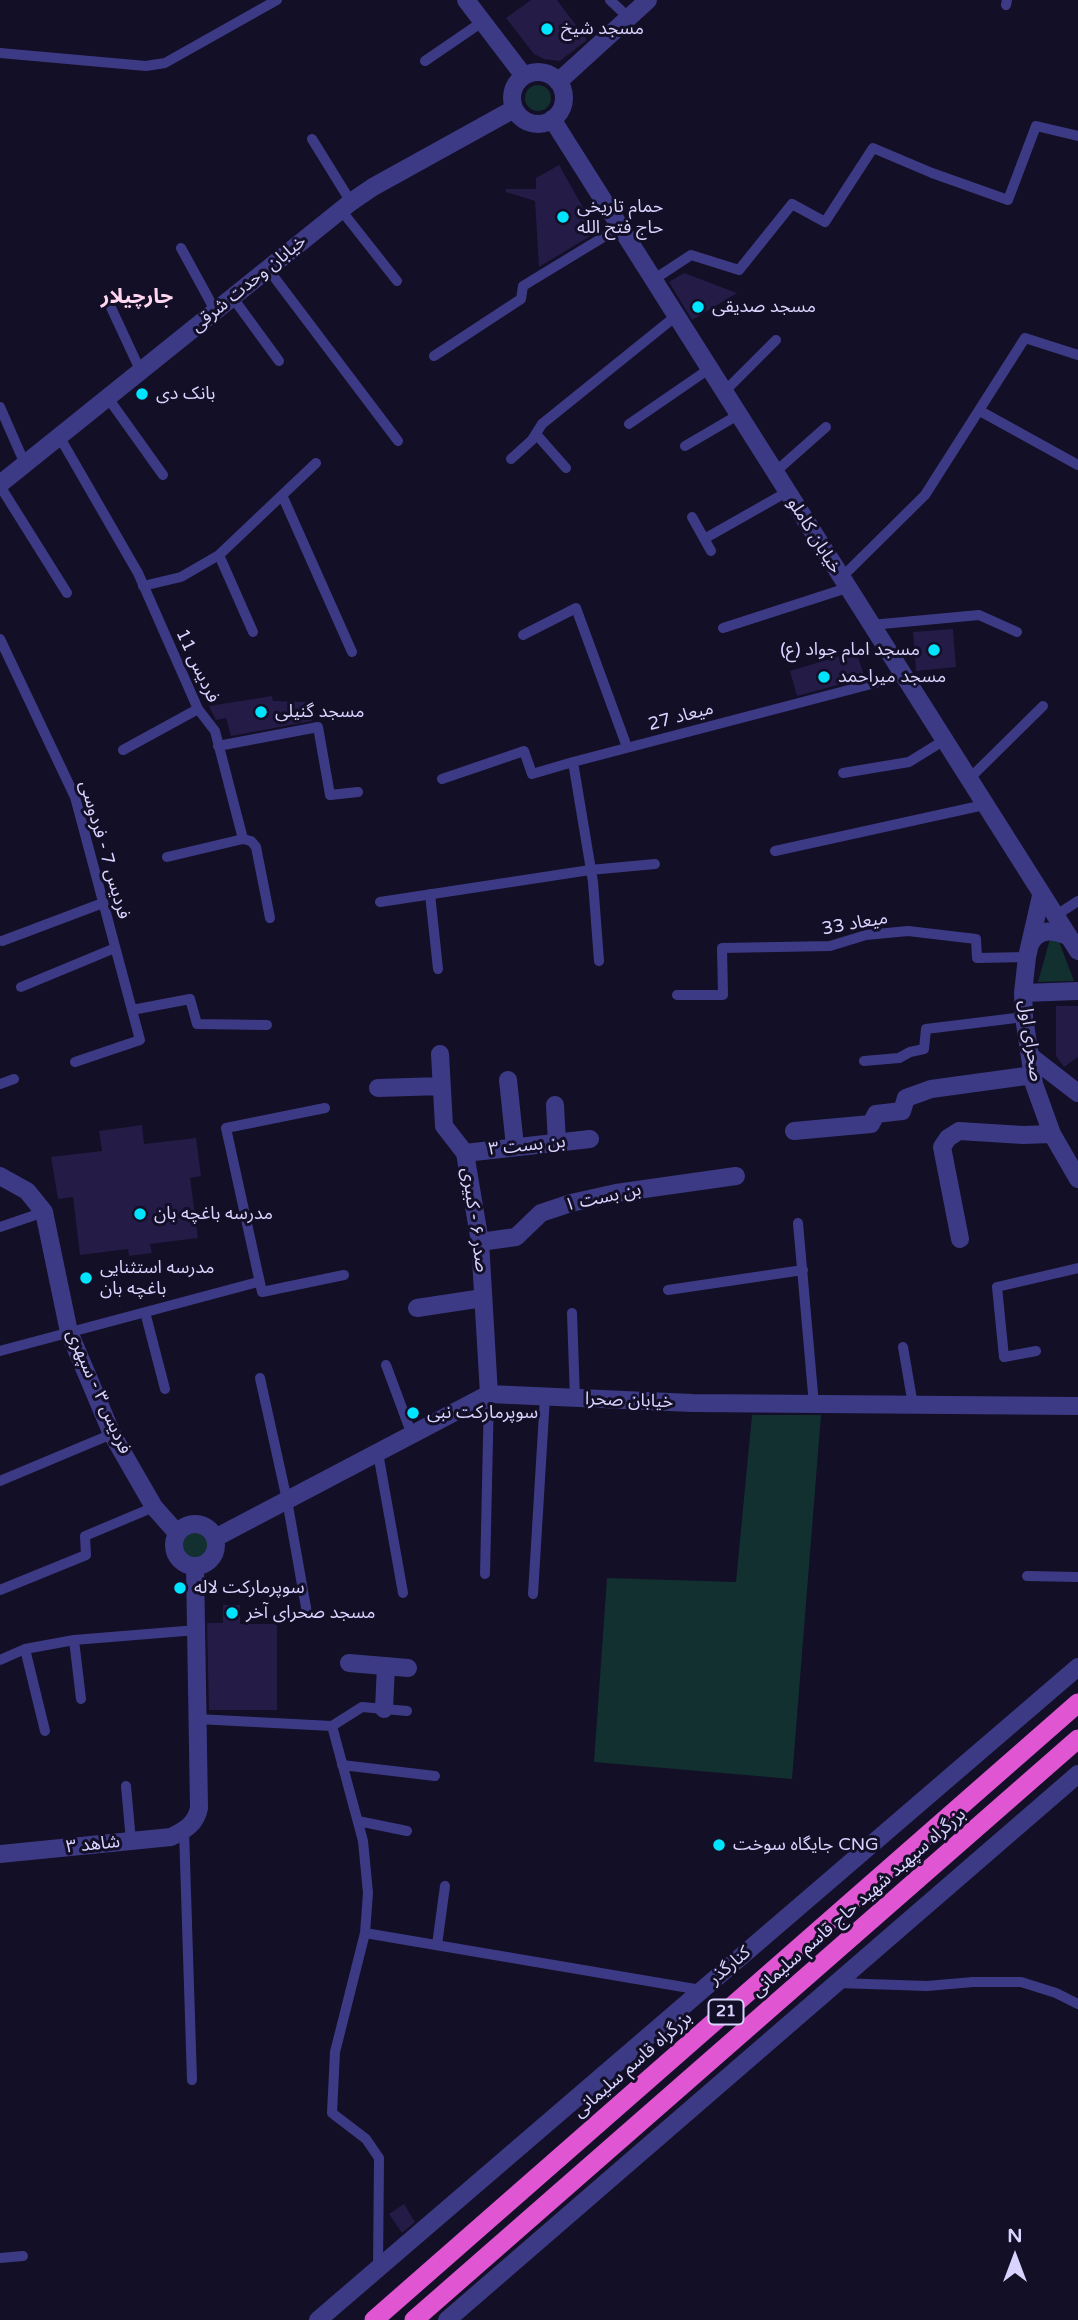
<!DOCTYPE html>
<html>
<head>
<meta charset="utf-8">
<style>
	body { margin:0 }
	#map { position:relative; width:1078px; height:2320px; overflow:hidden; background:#130f26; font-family:"Varela Round",sans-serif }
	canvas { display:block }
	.north { position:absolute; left:980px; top:2222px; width:70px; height:70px; -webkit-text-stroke:5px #130f26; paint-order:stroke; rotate:0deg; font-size:19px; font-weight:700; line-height:28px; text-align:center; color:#d9d4ff }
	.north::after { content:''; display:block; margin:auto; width:24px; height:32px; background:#d9d4ff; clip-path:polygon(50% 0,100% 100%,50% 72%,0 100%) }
</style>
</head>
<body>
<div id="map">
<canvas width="1078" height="2320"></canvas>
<div class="north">N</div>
</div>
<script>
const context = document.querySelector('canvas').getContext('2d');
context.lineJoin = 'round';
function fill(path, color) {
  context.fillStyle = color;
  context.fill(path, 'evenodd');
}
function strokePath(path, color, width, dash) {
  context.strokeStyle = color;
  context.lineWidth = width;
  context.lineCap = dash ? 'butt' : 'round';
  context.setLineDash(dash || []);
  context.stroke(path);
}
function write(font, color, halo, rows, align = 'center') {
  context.font = font + ' "Varela Round","Noto Sans Arabic",sans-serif';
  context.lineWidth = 6;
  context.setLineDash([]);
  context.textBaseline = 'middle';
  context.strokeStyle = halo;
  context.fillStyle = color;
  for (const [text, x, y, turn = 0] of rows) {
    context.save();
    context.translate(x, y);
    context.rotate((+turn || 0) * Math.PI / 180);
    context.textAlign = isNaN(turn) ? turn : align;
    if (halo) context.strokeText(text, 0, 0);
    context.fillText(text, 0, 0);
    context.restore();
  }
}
fill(new Path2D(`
	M525 98a13 13 0 1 1 26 0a13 13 0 1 1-26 0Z
	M 1050,939 L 1058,939 L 1074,981 L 1038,982 Z
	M 752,1415 L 821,1415 L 792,1779 L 594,1762 L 607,1578 L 736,1582 Z
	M180 1545a15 15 0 1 1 30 0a15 15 0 1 1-30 0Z`), '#12302f');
fill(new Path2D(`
	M 531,0 L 557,0 L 587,40 L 560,61 L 544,59 L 534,54 L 506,18 Z
	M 559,165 L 597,232 L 539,267 L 535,201 L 506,192 L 506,189 L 536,189 L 536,178 Z
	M 684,273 L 737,293 L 692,320 L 669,282 Z
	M 953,629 L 956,667 L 916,671 L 913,632 Z
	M 856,651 L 864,675 L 851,679 L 852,681 L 797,696 L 790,671 Z
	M 272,696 L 273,701 L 309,702 L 312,721 L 231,736 L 226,718 L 216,720 L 209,706 Z
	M 1056,1006 L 1078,1006 L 1078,1057 L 1064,1067 L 1056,1056 Z
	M 142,1125 L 144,1144 L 196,1138 L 201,1176 L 190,1178 L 198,1238 L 150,1244 L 152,1253 L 129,1256 L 128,1249 L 80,1255 L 73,1197 L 58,1199 L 51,1157 L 102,1151 L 99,1131 Z
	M 223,1605 L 240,1605 L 240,1624 L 277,1624 L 277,1710 L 209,1710 L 207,1623 L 223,1623 Z
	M 404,2204 L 415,2222 L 402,2233 L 389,2214 Z`), '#241b47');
strokePath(new Path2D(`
	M 610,0 L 629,18
	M 1006,5 L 1007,0
	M 0,53 L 146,66 L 165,63 L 277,0
	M 425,61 L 482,22
	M 312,139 L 351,202
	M 341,210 L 397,281
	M 181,248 L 216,312
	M 268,269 L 398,441
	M 653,280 L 691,255 L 739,270 L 792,204 L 825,222 L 873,148 L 932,173 L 1008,200 L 1036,126 L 1078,136
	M 233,298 L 279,361
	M 108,301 L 141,372
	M 434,356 L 521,299 L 523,286 L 620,227
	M 724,392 L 776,340
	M 108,398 L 163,475
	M 0,407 L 25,464
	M 980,411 L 1078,465
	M 629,424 L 709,369
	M 536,434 L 566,468
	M 59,436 L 138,573 L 198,709 L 215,731 L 243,839 L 251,841 L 256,847 L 270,918
	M 685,446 L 738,415
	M 511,459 L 532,440 L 542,424 L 676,316
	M 774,473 L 826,427
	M 0,486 L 67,593
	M 282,495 L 352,652
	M 692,517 L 711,551
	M 704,539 L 787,492
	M 219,555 L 253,632
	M 841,578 L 925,495 L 1025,338 L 1078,355
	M 143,586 L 181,577 L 219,555 L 316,463
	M 871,625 L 979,615 L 1017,632
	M 723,628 L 847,588
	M 523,635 L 576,608 L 627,747
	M 0,639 L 75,797 L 140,1040 L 75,1062
	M 218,746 L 318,727 L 330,795 L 358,792
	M 123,750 L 198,709
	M 843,773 L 909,762 L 943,741
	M 442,779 L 524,751 L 532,774 L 573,762
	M 968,780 L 1043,706
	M 775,851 L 984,805
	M 167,857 L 243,839
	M 430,894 L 438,969
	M 380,902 L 590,870 L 655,864
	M 1055,916 L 1078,901
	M 2,941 L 103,903
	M 599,961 L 593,882 L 573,762 L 902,676
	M 21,987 L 115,948
	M 677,995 L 723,995 L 722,948 L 830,946 L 866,935 L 908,931 L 976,939 L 977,958 L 1027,957
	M 132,1010 L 190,999 L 197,1024 L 267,1025
	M 864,1061 L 899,1058 L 910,1052 L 924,1049 L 926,1029 L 1024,1017
	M 0,1084 L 14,1079
	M 325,1108 L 226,1128 L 262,1292 L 344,1275
	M 798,1223 L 814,1405
	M 0,1227 L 44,1212
	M 668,1290 L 803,1270
	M 145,1312 L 165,1389
	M 572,1313 L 575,1399
	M 903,1347 L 913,1405
	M 0,1351 L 258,1282
	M 1036,1351 L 1004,1357 L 997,1287 L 1078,1268
	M 386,1365 L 412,1435
	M 260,1378 L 287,1500 L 307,1613
	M 378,1453 L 403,1593
	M 0,1481 L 112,1434
	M 485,1574 L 489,1394
	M 1027,1576 L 1078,1577
	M 0,1590 L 86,1555 L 85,1536 L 154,1507
	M 533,1594 L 545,1397
	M 74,1640 L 81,1699
	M 25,1649 L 45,1731
	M 0,1660 L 25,1649 L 74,1640 L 197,1630
	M 197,1719 L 332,1726 L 363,1841 L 368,1893 L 365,1933 L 335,2052 L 332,2113 L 366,2139 L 379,2158 L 378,2268
	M 332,1726 L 362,1707 L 407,1711
	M 342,1765 L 435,1776
	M 126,1786 L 131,1841
	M 358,1821 L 407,1831
	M 184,1830 L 192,2080
	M 365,1933 L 701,1990
	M 437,1945 L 445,1886
	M 838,1983 L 927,1986 L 973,1982 L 1021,1982 L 1056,1993 L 1078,2004
	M 0,2258 L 23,2256`), '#3d3a85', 10);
strokePath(new Path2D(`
	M 1041,896 L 1027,957 L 1023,993 L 1024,1017 L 1034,1084 L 1052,1134 L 1078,1179
	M 1030,944 C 1039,928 1052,930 1068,936
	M 1023,993 L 1078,991
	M 440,1054 L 444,1126 L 465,1153 L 480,1242 L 489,1394
	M 1030,1056 L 1078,1093
	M 508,1080 L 515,1146
	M 378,1088 L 441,1086
	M 555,1105 L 557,1143
	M 794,1131 L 871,1124 L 876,1114 L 902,1111 L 906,1098 L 931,1089 L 1033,1075
	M 465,1153 L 590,1139
	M 0,1176 L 27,1191 L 44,1212 L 69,1332 L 112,1434 L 154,1507 L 177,1533
	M 960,1239 L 942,1147 L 948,1138 L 959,1131 L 1023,1135 L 1052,1134
	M 480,1242 L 516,1237 L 541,1213 L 571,1203 L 616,1193 L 736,1176
	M 417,1308 L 483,1298
	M174 1545a21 21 0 1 1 42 0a21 21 0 1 1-42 0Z
	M 215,1538 L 489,1394 L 692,1403 L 1078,1406
	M 349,1663 L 408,1668
	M 384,1709 L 386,1666
	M 0,1854 L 171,1837 C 185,1830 196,1824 199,1808 L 195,1566`), '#3d3a85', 18);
strokePath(new Path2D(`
	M 466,0 L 524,76
	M512 98a26 26 0 1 1 52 0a26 26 0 1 1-52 0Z
	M 558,82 L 648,0
	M 552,119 L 1078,951
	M 0,484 L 351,202 L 373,187 L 514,109
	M 318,2320 L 1078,1667
	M 447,2320 L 1078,1774`), '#3d3a85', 18);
strokePath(new Path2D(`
	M 374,2320 L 1078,1703
	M 414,2320 L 1078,1739`), '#e055d1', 19);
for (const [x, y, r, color] of [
	[547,29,7,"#00e5ff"],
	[563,217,7,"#00e5ff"],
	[698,307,7,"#00e5ff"],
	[142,394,7,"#00e5ff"],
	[934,650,7,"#00e5ff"],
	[824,677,7,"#00e5ff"],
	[261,712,7,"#00e5ff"],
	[140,1214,7,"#00e5ff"],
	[86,1278,7,"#00e5ff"],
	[413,1413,7,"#00e5ff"],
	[180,1588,7,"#00e5ff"],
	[232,1613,7,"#00e5ff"],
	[719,1845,7,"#00e5ff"]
]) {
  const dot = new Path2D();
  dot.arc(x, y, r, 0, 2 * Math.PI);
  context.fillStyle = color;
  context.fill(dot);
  strokePath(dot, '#130f26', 2.5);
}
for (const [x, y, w] of [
	[726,2012,35]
]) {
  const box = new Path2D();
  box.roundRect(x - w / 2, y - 12.5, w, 25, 5);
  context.fillStyle = '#130f26';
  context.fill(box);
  strokePath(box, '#d9d4ff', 2);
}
write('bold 16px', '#d9d4ff', null, [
	["21",726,2012]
]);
write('18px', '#d9d4ff', '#130f26', [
	["مسجد شیخ",561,29],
	["حمام تاریخی",577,207],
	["حاج فتح الله",577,228],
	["مسجد صدیقی",712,307],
	["بانک دی",156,394],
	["مسجد امام جواد (ع)",920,650,"right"],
	["مسجد میراحمد",838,677],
	["مسجد گنیلی",275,712],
	["مدرسه باغچه بان",154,1214],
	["مدرسه استثنایی",100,1268],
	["باغچه بان",100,1289],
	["سوپرمارکت نبی",427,1413],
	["سوپرمارکت لاله",194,1588],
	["مسجد صحرای آخر",246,1613],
	["جایگاه سوخت CNG",733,1845]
], 'left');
write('18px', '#d9d4ff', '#130f26', [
	["خیابان وحدت شرقی",249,284,-39],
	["خیابان کاملو",814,536,58],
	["فردیس 11",197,666,65],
	["میعاد 27",681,717,-15],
	["فردیس 7 - فردوسی",104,850,74],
	["میعاد 33",855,924,-10],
	["صحرای اول",1030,1041,82],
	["بن بست ۳",527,1146,-6],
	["بن بست ۱",603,1198,-12],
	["صدر ۶ - کبیری",474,1220,82],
	["فردیس ۳ - سپهری",98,1392,66],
	["خیابان صحرا",629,1401,2],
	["شاهد ۳",93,1845,-6],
	["بزرگراه سپهبد شهید حاج قاسم سلیمانی",859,1903,-41],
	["کنارگذر",730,1966,-40],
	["بزرگراه قاسم سلیمانی",633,2065,-41]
]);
write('bold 21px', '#ffd6f0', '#130f26', [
	["جارچیلار",137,297]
]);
</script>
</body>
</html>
